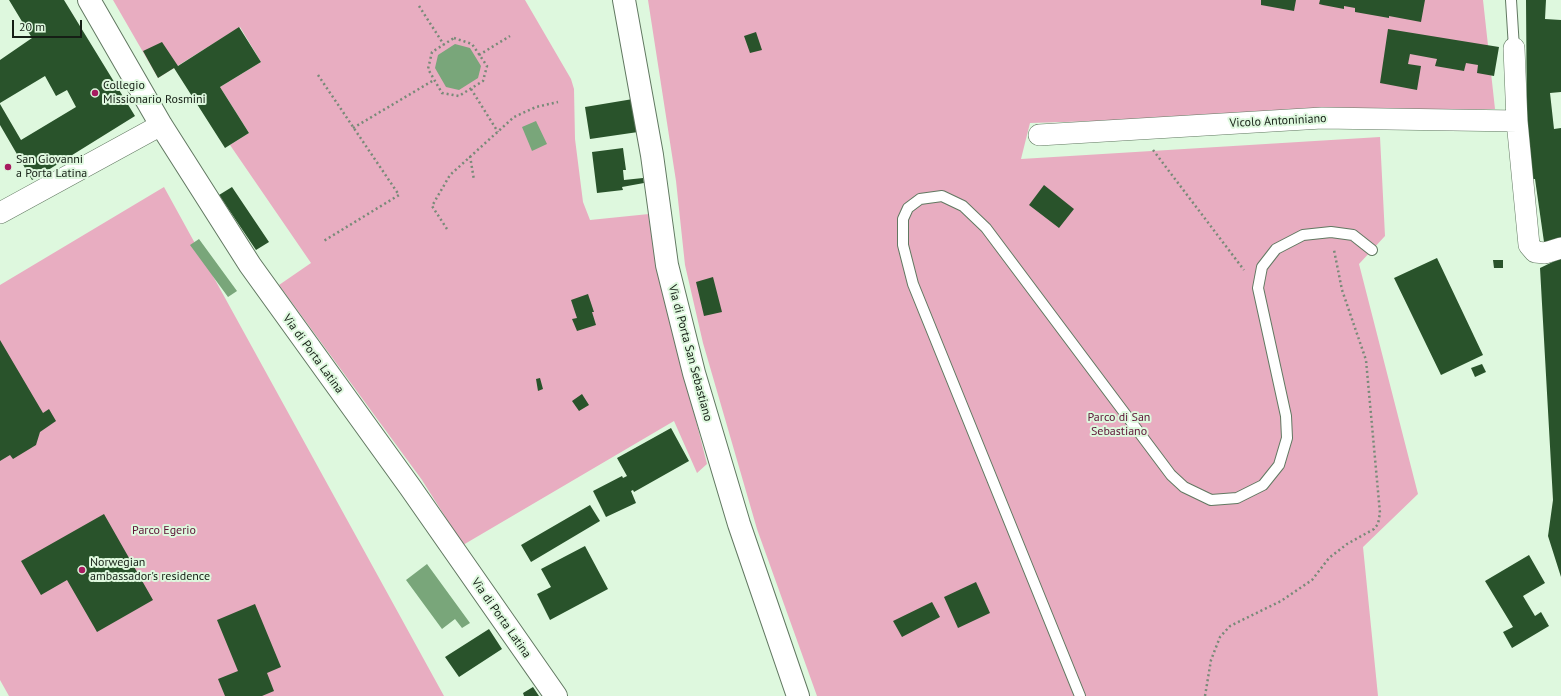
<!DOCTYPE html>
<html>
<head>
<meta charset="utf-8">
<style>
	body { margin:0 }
	#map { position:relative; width:1561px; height:696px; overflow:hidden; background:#def8de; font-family:"PT Sans",sans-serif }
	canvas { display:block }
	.scale { position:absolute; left:12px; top:20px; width:70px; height:18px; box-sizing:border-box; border:2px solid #151f15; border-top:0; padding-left:5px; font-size:12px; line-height:14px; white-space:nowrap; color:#151f15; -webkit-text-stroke:3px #def8de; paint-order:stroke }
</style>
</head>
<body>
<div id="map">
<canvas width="1561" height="696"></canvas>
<div class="scale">20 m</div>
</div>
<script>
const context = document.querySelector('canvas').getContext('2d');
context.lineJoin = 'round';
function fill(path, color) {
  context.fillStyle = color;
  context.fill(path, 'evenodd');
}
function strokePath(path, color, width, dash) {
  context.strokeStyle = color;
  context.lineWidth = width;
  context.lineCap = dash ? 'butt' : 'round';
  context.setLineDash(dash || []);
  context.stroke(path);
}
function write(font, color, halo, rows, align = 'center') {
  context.font = font + ' "PT Sans",sans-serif';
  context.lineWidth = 4;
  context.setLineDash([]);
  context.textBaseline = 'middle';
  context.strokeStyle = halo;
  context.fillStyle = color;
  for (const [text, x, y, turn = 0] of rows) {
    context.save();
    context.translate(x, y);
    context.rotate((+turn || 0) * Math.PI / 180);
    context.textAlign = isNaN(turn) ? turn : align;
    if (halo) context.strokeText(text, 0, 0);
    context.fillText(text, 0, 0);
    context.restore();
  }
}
fill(new Path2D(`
	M 113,0 L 525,0 L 571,79 L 574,89 L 575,139 L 583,202 L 590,220 L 649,214 L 658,271 L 707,464 L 697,473 L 674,421 L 463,545 L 422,480 L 279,285 L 311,263 L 230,145 L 249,133 L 220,87 L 261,62 L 240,27 L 158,78 Z
	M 648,0 L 1483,0 L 1495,109 L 1030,123 L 1021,159 L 1380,137 L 1385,236 L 1359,264 L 1418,494 L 1363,547 L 1378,696 L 817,696 L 757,529 L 703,343 L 685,265 L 676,181 Z
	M 164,187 L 444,696 L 9,696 L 0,680 L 0,285 Z`), '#e8adc1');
fill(new Path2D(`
	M 455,44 L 470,48 L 481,66 L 478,78 L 459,90 L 446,87 L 435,68 L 438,55 Z
	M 536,121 L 547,144 L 532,151 L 522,127 Z
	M 199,239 L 237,291 L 228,297 L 190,245 Z
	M 427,564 L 470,623 L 462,628 L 455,619 L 442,629 L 406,580 Z`), '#79a67a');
fill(new Path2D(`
	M 9,0 L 64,0 L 135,116 L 32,180 L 0,125 L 0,104 L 21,140 L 76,107 L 67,90 L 56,96 L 45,76 L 0,103 L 0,60 L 32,38 Z
	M 1261,0 L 1296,0 L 1294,11 L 1261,5 Z
	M 1320,0 L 1425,0 L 1421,22 L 1389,16 L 1389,18 L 1355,12 L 1355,8 L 1344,6 L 1344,9 L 1323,5 L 1319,4 Z
	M 1526,0 L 1546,0 L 1545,19 L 1561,20 L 1561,92 L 1550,93 L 1554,129 L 1561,128 L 1561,239 L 1544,242 L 1535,179 L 1533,179 L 1527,133 Z
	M 239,27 L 261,62 L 220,87 L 249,133 L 225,148 L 174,68 L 158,78 L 143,51 L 162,42 L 178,66 Z
	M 1388,29 L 1499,47 L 1494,76 L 1477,73 L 1478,65 L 1466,63 L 1464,71 L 1435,66 L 1437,59 L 1410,54 L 1408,64 L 1421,66 L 1417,90 L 1380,83 Z
	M 756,32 L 762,50 L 750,53 L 744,36 Z
	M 633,99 L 638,132 L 590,139 L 585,107 Z
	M 623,148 L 626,170 L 623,170 L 624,180 L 643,178 L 644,183 L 622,187 L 623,190 L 597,193 L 592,152 Z
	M 1044,185 L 1074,209 L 1059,228 L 1029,205 Z
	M 232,187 L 269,242 L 256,250 L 219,195 Z
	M 1437,258 L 1483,355 L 1441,375 L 1394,278 Z
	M 1561,258 L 1561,577 L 1548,536 L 1553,500 L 1540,268 Z
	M 1493,260 L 1503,260 L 1503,268 L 1494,268 Z
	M 713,277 L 722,312 L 704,316 L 696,282 Z
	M 588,294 L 594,312 L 592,312 L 596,325 L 577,331 L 572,319 L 577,318 L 571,300 Z
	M 0,340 L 43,413 L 49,409 L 56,421 L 40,432 L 36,445 L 13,459 L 10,455 L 0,461 Z
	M 1482,364 L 1486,372 L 1475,377 L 1471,368 Z
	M 540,378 L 543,389 L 538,391 L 536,379 Z
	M 582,394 L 589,405 L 579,411 L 572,401 Z
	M 671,428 L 689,461 L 634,492 L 633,490 L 631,491 L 636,503 L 606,517 L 593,491 L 622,476 L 623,478 L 627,476 L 617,458 Z
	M 590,505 L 600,521 L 531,562 L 521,545 Z
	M 104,514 L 153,600 L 97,632 L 67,580 L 41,595 L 21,561 Z
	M 585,546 L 608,589 L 550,620 L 537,594 L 551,587 L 541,569 Z
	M 1529,555 L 1545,583 L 1523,596 L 1535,616 L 1541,612 L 1549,626 L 1512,648 L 1503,632 L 1513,627 L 1485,581 Z
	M 976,582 L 990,613 L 958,628 L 944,597 Z
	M 932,602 L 940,617 L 902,637 L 893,621 Z
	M 255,604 L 281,667 L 267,673 L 274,691 L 262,696 L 225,696 L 218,679 L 238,671 L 217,620 Z
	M 489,629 L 502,649 L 459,677 L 445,657 Z
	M 533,687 L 539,696 L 524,696 L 523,693 Z`), '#29532b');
const service = new Path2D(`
	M 1511,0 L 1514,48
	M 1080,696 L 913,284 L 903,245 L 903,219 L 908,208 L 920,199 L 942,196 L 963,206 L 986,228 L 1171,475 L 1184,487 L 1211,500 L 1237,498 L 1263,485 L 1279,465 L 1287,438 L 1286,416 L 1258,288 L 1262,267 L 1276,249 L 1303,235 L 1331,232 L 1353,235 L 1372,250`);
const minor = new Path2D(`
	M 1514,48 L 1517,121 L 1529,245 L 1535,252 L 1545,253 L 1561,248
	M 1039,135 L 1322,118 L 1517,121
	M 0,213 L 161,125`);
const tertiary = new Path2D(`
	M 89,0 L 161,125 L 250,265 L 410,487 L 556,696
	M 624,0 L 652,155 L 667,265 L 694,373 L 739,524 L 798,696`);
strokePath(service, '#617861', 12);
strokePath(minor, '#617861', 22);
strokePath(tertiary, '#617861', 24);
strokePath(new Path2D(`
	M 419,6 L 444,45
	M 454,38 L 472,44 L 487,66 L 483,81 L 459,96 L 442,93 L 428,69 L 432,52 Z
	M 479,55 L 510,36
	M 318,75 L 399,195 L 322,242
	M 471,89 L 498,132
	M 353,128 L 434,80
	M 1153,150 L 1244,270
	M 470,156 L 474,180
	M 447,229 L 432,206 L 450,175 L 514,117 L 536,107 L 558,102
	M 1205,696 L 1211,660 L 1220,637 L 1230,626 L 1281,601 L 1312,580 L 1329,558 L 1347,544 L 1374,529 L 1378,524 L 1380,513 L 1366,360 L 1342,290 L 1334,250`), '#788a78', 2.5, [2, 3]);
strokePath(service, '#fff', 10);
strokePath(minor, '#fff', 21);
strokePath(tertiary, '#fff', 22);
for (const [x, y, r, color] of [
	[95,93,4,"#a71b60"],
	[8,167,4,"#a71b60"],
	[82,570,4,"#a71b60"]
]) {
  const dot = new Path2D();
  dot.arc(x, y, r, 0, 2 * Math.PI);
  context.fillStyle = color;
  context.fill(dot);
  strokePath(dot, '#def8de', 1.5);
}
write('12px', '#151f15', '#def8de', [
	["Collegio",103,86],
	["Missionario Rosmini",103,100],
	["San Giovanni",16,160],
	["a Porta Latina",16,174],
	["Norwegian",90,563],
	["ambassador's residence",90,577]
], 'left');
write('12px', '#151f15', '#def8de', [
	["Vicolo Antoniniano",1278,121,-3],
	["Via di Porta San Sebastiano",690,353,75],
	["Via di Porta Latina",313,354,54],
	["Via di Porta Latina",501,618,55]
]);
write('12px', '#5c1335', '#def8de', [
	["Parco di San",1119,418],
	["Sebastiano",1119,432],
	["Parco Egerio",164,531]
]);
</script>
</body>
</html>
